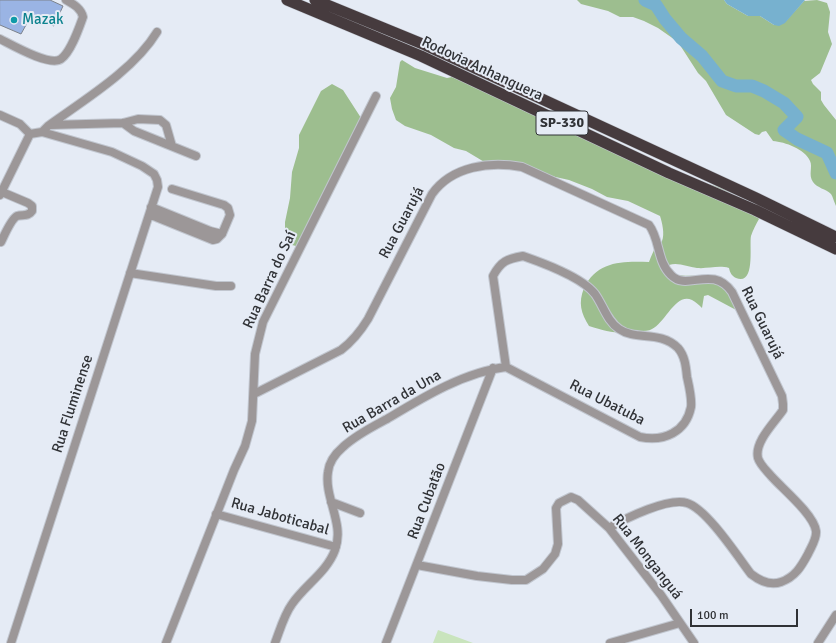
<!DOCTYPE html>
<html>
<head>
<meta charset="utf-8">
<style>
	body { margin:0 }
	#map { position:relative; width:836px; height:643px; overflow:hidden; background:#e5ebf5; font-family:Signika,sans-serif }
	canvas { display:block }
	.scale { position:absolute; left:690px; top:609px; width:108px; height:18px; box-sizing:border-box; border:2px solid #303236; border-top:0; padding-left:5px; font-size:12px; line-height:14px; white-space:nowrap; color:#303236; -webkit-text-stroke:3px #e5ebf5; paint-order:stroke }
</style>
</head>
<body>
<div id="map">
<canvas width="836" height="643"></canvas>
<div class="scale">100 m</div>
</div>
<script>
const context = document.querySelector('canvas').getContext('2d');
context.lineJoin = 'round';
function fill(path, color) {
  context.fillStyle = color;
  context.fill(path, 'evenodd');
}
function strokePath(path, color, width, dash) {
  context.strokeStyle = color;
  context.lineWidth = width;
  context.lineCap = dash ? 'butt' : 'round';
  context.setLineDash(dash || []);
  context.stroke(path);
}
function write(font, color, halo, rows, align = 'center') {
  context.font = font + ' Signika,sans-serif';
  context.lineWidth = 4;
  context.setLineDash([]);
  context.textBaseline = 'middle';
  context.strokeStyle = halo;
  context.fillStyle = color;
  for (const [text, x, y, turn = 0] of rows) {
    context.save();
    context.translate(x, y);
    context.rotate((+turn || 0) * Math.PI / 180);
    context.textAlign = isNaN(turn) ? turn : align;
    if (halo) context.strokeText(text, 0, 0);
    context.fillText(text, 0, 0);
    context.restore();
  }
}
fill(new Path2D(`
	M 438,630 L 473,643 L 433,643 Z`), '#c9e4bd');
fill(new Path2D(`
	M 577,0 L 724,0 L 727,4 L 748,16 L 760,16 L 774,25 L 785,22 L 804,1 L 817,0 L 827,3 L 830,12 L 828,32 L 832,44 L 820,73 L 811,80 L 813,84 L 821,92 L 821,100 L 824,105 L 836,120 L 836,206 C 834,202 833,197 831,194 C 826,189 817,188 813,182 C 808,175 813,167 810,161 C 805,149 785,142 773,141 L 766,131 L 762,132 L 759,135 L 755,134 L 726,115 L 706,81 L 698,73 L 678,42 L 658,28 L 644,21 L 633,17 L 620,17 L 608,11 L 581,4 Z
	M 402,60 L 415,68 L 447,78 L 452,77 L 698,181 L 732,191 L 738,194 L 746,208 L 755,212 L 759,219 C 756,224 753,230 751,236 C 749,245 756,286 736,278 C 732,276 730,273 729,268 C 718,265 708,269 697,268 C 688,267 678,262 669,265 L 667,269 C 675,278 690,275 701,276 C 708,276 716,280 723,282 L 738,311 L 708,295 L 704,296 L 702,308 C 699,305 696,302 692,300 C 676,292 665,323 652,329 C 649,331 644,331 640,331 C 620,335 608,332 589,326 C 581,313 578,303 584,288 C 597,261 622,261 649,262 C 651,257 653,251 656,247 C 658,245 661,244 662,241 C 665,234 662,222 660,216 L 628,201 L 607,197 L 592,189 L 569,180 L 542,174 L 524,167 L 486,163 L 466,151 L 454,148 L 431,135 L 405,126 L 396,120 L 392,109 L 390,98 L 396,87 L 400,62 Z
	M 332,84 L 343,90 L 363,121 L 304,248 L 292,245 L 285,234 L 285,222 L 290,198 L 292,172 L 299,148 L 299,135 L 321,91 Z`), '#9dbe8f');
fill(new Path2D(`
	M 724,0 L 805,0 L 785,23 L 779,26 L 774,25 L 760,16 L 748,16 L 727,4 Z`), '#77b1cf');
strokePath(new Path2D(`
	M 645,0 L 656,5 L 665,19 L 681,38 L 702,56 L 722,81 L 736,86 L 752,86 L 764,91 L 784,103 L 797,117 L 784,130 L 797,139 L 827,153 L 836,173`), '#77b1cf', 13);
const building = new Path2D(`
	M 0,0 L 50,0 L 63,6 L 54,26 L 31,16 L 21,34 L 0,25 Z`);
fill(building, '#9ab4e4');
strokePath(building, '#7c828b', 1);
const minor = new Path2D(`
	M 0,39 C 12,45 50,67 61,59 C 71,52 79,28 83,17 C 81,8 73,4 66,0
	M 0,115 L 20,124 L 30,134
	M 123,123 L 134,131 L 196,156
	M 50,125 L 123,123 L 138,119 L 160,120 L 166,125 L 172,146
	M 42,132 L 48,126 C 84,100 134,70 157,32
	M 0,195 L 29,136 L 30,134 L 42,132 L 112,152 L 142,166 L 154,174 L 157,180 L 158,187 L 11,643
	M 151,207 L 210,231 L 222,234 L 230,215 L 228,208 L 224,205 L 172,189
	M 149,215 L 156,217 L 213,240 L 217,239 L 222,234
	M 1,242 C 4,236 11,219 17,216 C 23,214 28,217 32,211 L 32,206 L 28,203 L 2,192
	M 523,256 C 543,263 582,277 595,294 C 603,305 607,321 619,329 C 636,341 660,330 678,348 C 685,356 686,367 687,377 C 689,386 692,398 691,407 C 686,432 664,442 640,437 L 506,367 L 493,276 C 501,261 507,259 523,256 Z
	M 130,273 L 216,286 L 231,286
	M 254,394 L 341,350 C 353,341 360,332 368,319 L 432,194 C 452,166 490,161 522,167 L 649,225 C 660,239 657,262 671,275 C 687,292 712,264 732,292 L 782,396 L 783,404 L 783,410 C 775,422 754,442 758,458 C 760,465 767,471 772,477 C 784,490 814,515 816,531 C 817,539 811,547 808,554 C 801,567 795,577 781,582 C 770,586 760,581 751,574 C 738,557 707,509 687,503 C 669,497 626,518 609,528
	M 331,502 L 360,513
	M 216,514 L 336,547
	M 417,565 L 477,576 L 512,580 L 526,580 L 543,569 L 555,554 L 558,544 L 556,508 L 559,503 L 571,497 L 578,500 L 609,528 L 661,595 L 694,643
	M 166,643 L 234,470 L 245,446 L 252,421 L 255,354 L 263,322 L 376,96
	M 275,643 C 280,630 284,615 292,604 C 305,585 327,572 335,550 C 345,524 324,498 328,472 C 329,462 336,453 343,447 C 356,435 372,427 387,419 C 422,398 464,372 506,367
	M 386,643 L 493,368
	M 610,643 L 680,623
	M 818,643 L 836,615`);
const highway = new Path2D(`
	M 287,0 L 421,56 L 669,173 L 755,210 L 836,249
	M 315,0 L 425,45 L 756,198 L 836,237`);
strokePath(minor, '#c1c6cf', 10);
strokePath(highway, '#c1c6cf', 12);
strokePath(minor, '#9c9798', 8);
strokePath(highway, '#463b3e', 11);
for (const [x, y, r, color] of [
	[14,20,4,"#0f9aa8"]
]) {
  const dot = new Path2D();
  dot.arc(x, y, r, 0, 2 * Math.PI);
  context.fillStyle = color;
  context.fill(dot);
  strokePath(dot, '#e5ebf5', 1.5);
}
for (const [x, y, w] of [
	[562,123,52]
]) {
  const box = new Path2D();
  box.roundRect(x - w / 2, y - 12, w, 24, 3);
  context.fillStyle = '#e5ebf5';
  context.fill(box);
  strokePath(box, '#303236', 1);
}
write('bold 14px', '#303236', null, [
	["SP-330",562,123]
]);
write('15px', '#0d838f', '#e5ebf5', [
	["Mazak",22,20]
], 'left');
write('15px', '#303236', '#e5ebf5', [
	["Rodovia Anhanguera",482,69,25],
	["Rua Guarujá",402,223,-62],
	["Rua Barra do Saí",270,280,-65],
	["Rua Guarujá",762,323,64],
	["Rua Barra da Una",392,402,-30],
	["Rua Ubatuba",607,403,27],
	["Rua Fluminense",73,404,-72],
	["Rua Cubatão",427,501,-69],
	["Rua Jaboticabal",280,517,16],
	["Rua Monganguá",647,557,52]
]);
</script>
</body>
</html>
